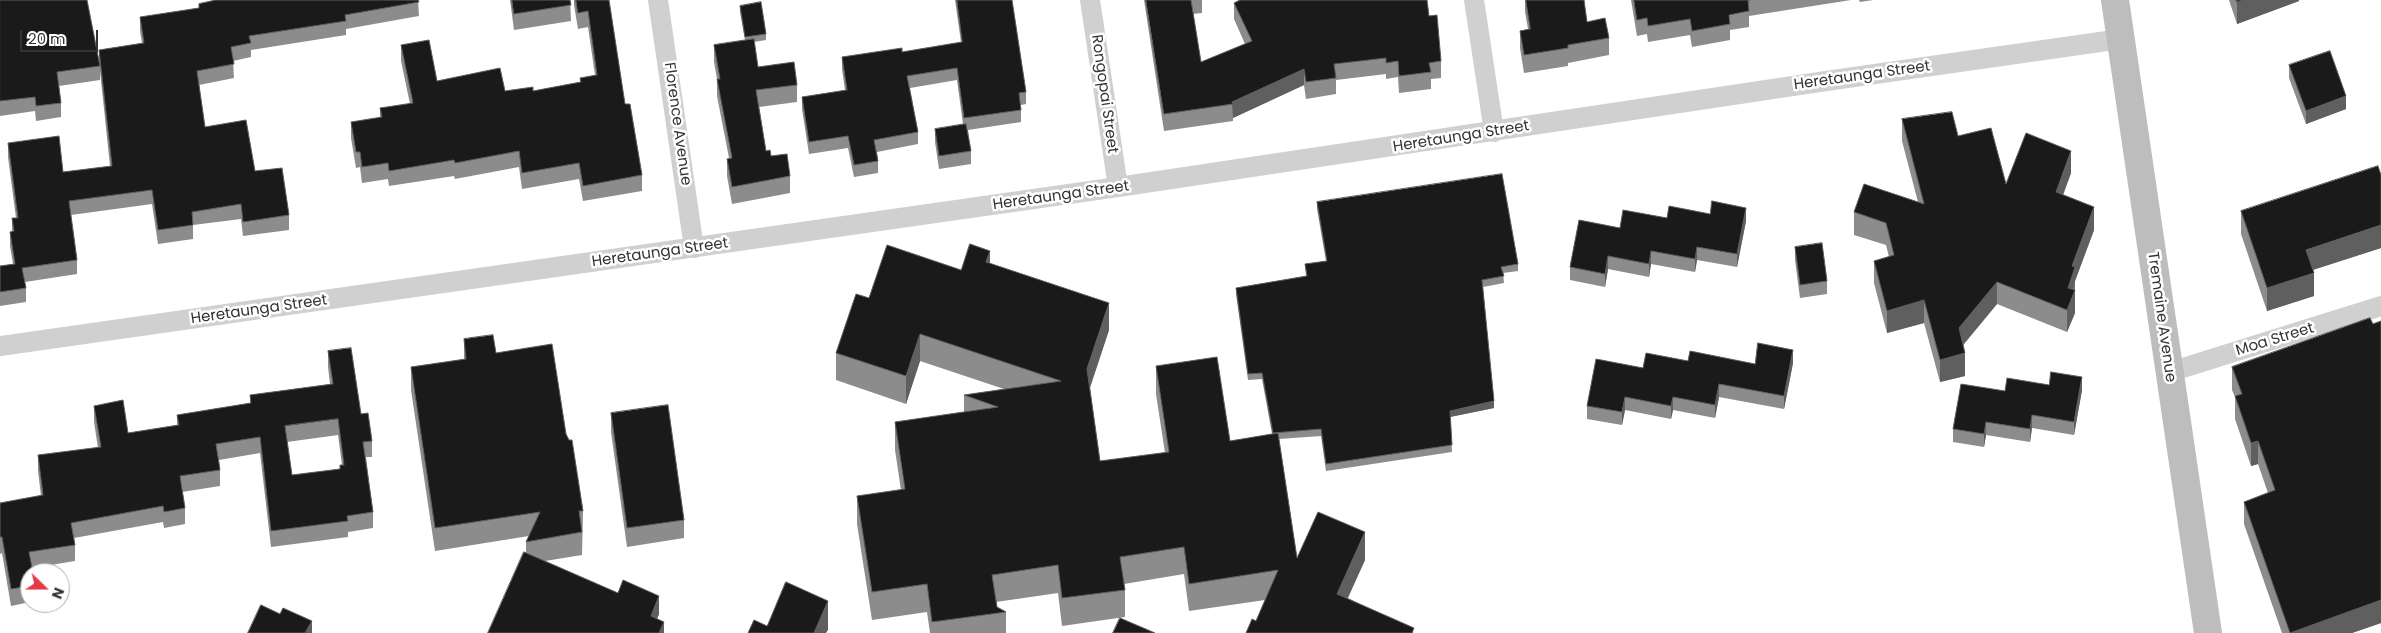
<!DOCTYPE html>
<html>
<head>
<meta charset="utf-8">
<style>
	body { margin:0 }
	#map { position:relative; width:2381px; height:633px; overflow:hidden; background:#fff; font-family:Poppins,sans-serif }
	canvas { display:block }
	.north { position:absolute; left:20px; top:563px; width:50px; height:50px; box-sizing:border-box; background:#fff; border:1px solid #adadad; border-radius:50%; rotate:112deg; font-size:14px; font-weight:700; line-height:20px; text-align:center; color:#333 }
	.north::after { content:''; display:block; margin:auto; width:18px; height:22px; background:#e63946; clip-path:polygon(50% 0,100% 100%,50% 72%,0 100%) }
	.scale { position:absolute; left:20px; top:30px; width:78px; height:22px; box-sizing:border-box; border:2px solid #333; border-top:0; padding-left:6px; font-size:15px; line-height:18px; white-space:nowrap; color:#333; -webkit-text-stroke:4px #fff; paint-order:stroke }
</style>
</head>
<body>
<div id="map">
<canvas width="2381" height="633"></canvas>
<div class="north">N</div>
<div class="scale">20 m</div>
</div>
<script>
const context = document.querySelector('canvas').getContext('2d');
context.lineJoin = 'round';
function strokePath(path, color, width, dash) {
  context.strokeStyle = color;
  context.lineWidth = width;
  context.lineCap = dash ? 'butt' : 'round';
  context.setLineDash(dash || []);
  context.stroke(path);
}
function fill(path, color) {
  context.fillStyle = color;
  context.fill(path, 'evenodd');
}
function write(font, color, halo, rows, align = 'center') {
  context.font = font + ' Poppins,sans-serif';
  context.lineWidth = 5;
  context.setLineDash([]);
  context.textBaseline = 'middle';
  context.strokeStyle = halo;
  context.fillStyle = color;
  for (const [text, x, y, turn = 0] of rows) {
    context.save();
    context.translate(x, y);
    context.rotate((+turn || 0) * Math.PI / 180);
    context.textAlign = isNaN(turn) ? turn : align;
    if (halo) context.strokeText(text, 0, 0);
    context.fillText(text, 0, 0);
    context.restore();
  }
}
strokePath(new Path2D(`
	M 658,0 L 694,248
	M 1090,0 L 1118,187
	M 1474,0 L 1494,132
	M 0,346 L 1118,187 L 1833,80 L 2121,39
	M 2170,372 L 2381,306`), '#d0d0d0', 20);
strokePath(new Path2D(`
	M 2115,0 L 2208,633`), '#bdbdbd', 28);
fill(new Path2D(`
	M 0,0 L 99,62 L 99,50 L 142,43 L 140,31 L 140,17 L 199,8 L 199,4 L 214,1 L 214,0 L 418,0 L 419,16 L 346,29 L 346,35 L 251,50 L 251,57 L 233,61 L 234,78 L 199,85 L 205,127 L 255,171 L 289,215 L 289,230 L 243,236 L 241,219 L 193,225 L 193,239 L 158,244 L 152,204 L 71,215 L 77,260 L 77,274 L 25,282 L 26,288 L 26,302 L 0,306 L 0,266 L 13,264 L 10,246 L 10,232 L 12,232 L 12,218 L 16,218 L 8,157 L 8,143 L 63,172 L 110,166 L 100,71 L 100,80 L 59,86 L 61,103 L 61,117 L 36,121 L 35,111 L 0,116 Z
	M 510,0 L 570,0 L 571,21 L 514,30 Z
	M 574,0 L 609,0 L 625,104 L 642,175 L 642,191 L 583,201 L 579,179 L 522,189 L 519,167 L 455,179 L 454,176 L 389,186 L 388,179 L 362,183 L 360,167 L 356,168 L 351,138 L 351,122 L 380,118 L 380,108 L 410,104 L 401,61 L 401,45 L 437,81 L 505,91 L 533,91 L 580,82 L 580,78 L 595,75 L 588,27 L 578,29 L 574,5 Z
	M 955,0 L 1012,0 L 1026,92 L 1026,104 L 1021,105 L 1021,122 L 968,130 L 971,151 L 971,164 L 939,169 L 935,142 L 935,129 L 963,124 L 957,80 L 910,88 L 918,132 L 918,144 L 877,152 L 878,161 L 878,173 L 854,177 L 848,148 L 809,154 L 802,109 L 802,97 L 845,90 L 842,69 L 842,57 L 902,52 L 961,42 Z
	M 1144,0 L 1202,0 L 1202,13 L 1193,14 L 1201,62 L 1245,44 L 1234,19 L 1234,3 L 1429,16 L 1441,61 L 1441,78 L 1431,79 L 1431,89 L 1399,93 L 1398,77 L 1386,79 L 1386,74 L 1336,80 L 1336,94 L 1306,99 L 1304,85 L 1233,118 L 1233,121 L 1164,131 Z
	M 1525,0 L 1584,0 L 1587,22 L 1609,38 L 1609,55 L 1568,63 L 1568,66 L 1524,73 L 1520,48 L 1520,31 L 1528,29 L 1525,12 Z
	M 1631,0 L 1851,0 L 1749,16 L 1749,27 L 1730,30 L 1730,40 L 1692,47 L 1690,35 L 1648,42 L 1647,34 L 1637,36 Z
	M 1859,0 L 1873,0 L 1860,2 Z
	M 2229,0 L 2299,0 L 2299,1 L 2237,24 Z
	M 740,6 L 766,34 L 766,40 L 754,42 L 758,67 L 797,85 L 797,102 L 759,107 L 766,151 L 790,176 L 790,193 L 732,204 L 727,176 L 727,159 L 729,158 L 717,96 L 717,79 L 714,62 L 714,45 L 745,40 L 740,12 Z
	M 2289,65 L 2346,109 L 2306,124 L 2289,78 Z
	M 1902,119 L 1958,136 L 2006,184 L 2071,173 L 2063,195 L 2094,230 L 2075,281 L 2075,313 L 2067,332 L 1997,304 L 1963,345 L 1965,376 L 1940,382 L 1924,323 L 1887,333 L 1874,283 L 1874,261 L 1889,257 L 1886,245 L 1854,235 L 1854,212 L 1918,202 L 1902,141 Z
	M 2381,175 L 2381,248 L 2313,270 L 2314,296 L 2267,311 L 2241,234 L 2241,211 Z
	M 1317,202 L 1518,264 L 1518,271 L 1503,273 L 1504,283 L 1483,287 L 1494,408 L 1450,417 L 1452,452 L 1326,471 L 1321,436 L 1279,439 L 1297,558 L 1365,560 L 1348,598 L 1414,633 L 1256,621 L 1265,600 L 1189,611 L 1184,574 L 1124,584 L 1125,590 L 1125,617 L 1062,626 L 1058,593 L 996,602 L 997,607 L 1006,612 L 1006,633 L 930,633 L 927,612 L 872,620 L 857,524 L 857,496 L 901,490 L 895,450 L 895,422 L 964,412 L 964,395 L 1004,389 L 920,361 L 906,404 L 836,380 L 836,353 L 869,298 L 961,270 L 990,263 L 1109,330 L 1090,388 L 1100,461 L 1165,453 L 1156,394 L 1156,366 L 1230,441 L 1272,434 L 1262,379 L 1248,380 L 1236,294 L 1236,288 L 1306,276 L 1305,264 L 1326,261 L 1317,209 Z
	M 1667,218 L 1746,221 L 1737,267 L 1697,260 L 1695,272 L 1651,264 L 1649,277 L 1608,269 L 1605,287 L 1570,280 L 1570,267 L 1620,228 Z
	M 1795,247 L 1827,281 L 1827,294 L 1800,298 L 1795,260 Z
	M 2381,321 L 2381,623 L 2352,633 L 2282,633 L 2244,524 L 2244,502 L 2268,493 L 2258,464 L 2251,466 L 2235,419 L 2235,397 L 2232,390 L 2232,367 Z
	M 464,339 L 496,353 L 566,434 L 583,511 L 582,555 L 545,561 L 659,614 L 657,619 L 664,633 L 526,553 L 526,542 L 529,536 L 435,551 L 411,390 L 411,367 L 464,359 Z
	M 328,351 L 361,414 L 372,441 L 372,457 L 366,457 L 373,512 L 373,528 L 348,532 L 348,537 L 271,547 L 260,453 L 219,460 L 220,470 L 220,486 L 182,492 L 185,508 L 185,524 L 164,528 L 163,522 L 74,538 L 75,545 L 75,561 L 32,568 L 30,573 L 30,602 L 11,606 L 2,553 L 0,554 L 0,503 L 41,496 L 38,471 L 38,455 L 98,448 L 94,422 L 94,406 L 128,433 L 177,425 L 177,415 L 250,403 L 250,395 L 330,384 L 328,367 ZM 338,435 L 342,465 L 340,465 L 340,469 L 292,475 L 287,442 Z
	M 1688,361 L 1755,364 L 1793,363 L 1784,409 L 1719,397 L 1715,418 L 1673,410 L 1671,419 L 1625,410 L 1622,425 L 1587,419 L 1587,406 L 1643,368 Z
	M 2049,385 L 2082,390 L 2074,435 L 2032,428 L 2030,442 L 1986,435 L 1984,447 L 1953,442 L 1953,429 L 2005,391 Z
	M 611,413 L 684,520 L 684,538 L 627,547 L 611,432 Z`), '#8c8c8c');
fill(new Path2D(`
	M 2244,0 L 2299,0 L 2299,1 L 2237,24 L 2237,2 Z
	M 1304,69 L 1304,85 L 1233,118 L 1232,102 Z
	M 2346,96 L 2346,109 L 2306,124 L 2306,111 Z
	M 2071,151 L 2071,173 L 2056,214 L 2056,192 Z
	M 2094,207 L 2094,230 L 2075,281 L 2074,292 L 2075,290 L 2075,313 L 2067,332 L 2067,310 L 2068,288 L 2072,266 Z
	M 1746,208 L 1746,221 L 1737,267 L 1737,254 Z
	M 2381,225 L 2381,248 L 2306,272 L 2306,250 Z
	M 1697,247 L 1697,260 L 1695,272 L 1695,259 Z
	M 990,251 L 990,278 L 986,262 Z
	M 1651,251 L 1651,264 L 1649,277 L 1649,264 Z
	M 1608,256 L 1608,269 L 1605,287 L 1605,274 Z
	M 2314,273 L 2314,296 L 2267,311 L 2267,288 Z
	M 1997,282 L 1997,304 L 1959,350 L 1959,328 Z
	M 1924,300 L 1924,323 L 1887,333 L 1887,311 Z
	M 1109,303 L 1109,330 L 1087,396 L 1087,369 Z
	M 920,334 L 920,361 L 906,404 L 906,376 Z
	M 1793,350 L 1793,363 L 1784,409 L 1784,396 Z
	M 1965,353 L 1965,376 L 1940,382 L 1940,360 Z
	M 2082,377 L 2082,390 L 2074,435 L 2074,422 Z
	M 1719,384 L 1719,397 L 1715,418 L 1715,405 Z
	M 1625,397 L 1625,410 L 1622,425 L 1622,412 Z
	M 1673,397 L 1673,410 L 1671,419 L 1671,406 Z
	M 1494,401 L 1494,408 L 1450,417 L 1450,411 Z
	M 2032,415 L 2032,428 L 2030,442 L 2030,429 Z
	M 1986,422 L 1986,435 L 1984,447 L 1984,434 Z
	M 2258,441 L 2258,464 L 2251,466 L 2251,443 Z
	M 1365,532 L 1365,560 L 1337,621 L 1337,594 Z
	M 659,596 L 659,614 L 651,633 L 651,616 Z
	M 2381,600 L 2381,623 L 2352,633 L 2290,633 Z
	M 828,601 L 828,630 L 826,633 L 814,633 Z
	M 312,621 L 312,633 L 305,633 Z
	M 664,622 L 664,633 L 659,633 Z`), '#5f5f5f');
const building = new Path2D(`
	M 0,0 L 87,0 L 100,66 L 57,72 L 61,103 L 36,106 L 35,97 L 0,101 Z
	M 216,0 L 418,0 L 419,2 L 345,15 L 346,21 L 249,36 L 251,43 L 231,47 L 234,64 L 197,71 L 205,127 L 246,120 L 255,171 L 282,168 L 289,215 L 243,222 L 241,204 L 192,212 L 193,225 L 158,230 L 152,190 L 69,201 L 77,260 L 22,268 L 26,288 L 0,292 L 0,266 L 15,264 L 10,232 L 14,231 L 12,218 L 18,218 L 8,143 L 59,136 L 63,172 L 112,166 L 99,50 L 144,43 L 140,17 L 199,8 L 199,4 Z
	M 512,0 L 570,0 L 571,5 L 514,14 Z
	M 576,0 L 609,0 L 625,104 L 630,104 L 642,175 L 583,186 L 579,163 L 522,173 L 519,151 L 455,163 L 454,160 L 389,171 L 388,163 L 362,167 L 360,152 L 356,152 L 351,122 L 382,117 L 380,108 L 413,103 L 401,45 L 429,40 L 437,81 L 500,68 L 505,91 L 533,87 L 533,91 L 581,82 L 580,78 L 597,75 L 588,11 L 578,13 Z
	M 957,0 L 1012,0 L 1026,92 L 1019,93 L 1021,110 L 964,118 L 957,68 L 907,76 L 918,132 L 874,140 L 878,161 L 854,165 L 848,136 L 809,142 L 802,97 L 847,90 L 842,57 L 902,48 L 902,52 L 962,42 Z
	M 1146,0 L 1191,0 L 1201,62 L 1252,41 L 1234,3 L 1240,0 L 1427,0 L 1429,16 L 1437,15 L 1441,61 L 1429,63 L 1431,72 L 1399,76 L 1398,61 L 1386,63 L 1386,58 L 1334,64 L 1336,78 L 1306,82 L 1304,69 L 1232,102 L 1233,104 L 1164,114 Z
	M 1526,0 L 1584,0 L 1587,22 L 1605,18 L 1609,38 L 1568,45 L 1568,48 L 1524,55 L 1520,31 L 1530,29 Z
	M 1634,0 L 1750,0 L 1748,0 L 1749,11 L 1729,15 L 1730,24 L 1692,31 L 1690,19 L 1648,26 L 1647,18 L 1637,20 Z
	M 2236,0 L 2244,0 L 2237,2 Z
	M 761,2 L 766,34 L 745,37 L 740,6 Z
	M 754,39 L 758,67 L 794,62 L 797,85 L 756,90 L 766,151 L 770,150 L 771,156 L 787,154 L 790,176 L 732,187 L 727,159 L 732,158 L 717,79 L 720,79 L 714,45 Z
	M 2330,51 L 2346,96 L 2306,111 L 2289,65 Z
	M 1952,112 L 1958,136 L 1991,128 L 2006,184 L 2026,133 L 2071,151 L 2056,192 L 2094,207 L 2072,266 L 2075,267 L 2068,288 L 2075,290 L 2067,310 L 1997,282 L 1959,328 L 1965,353 L 1940,360 L 1924,300 L 1887,311 L 1874,261 L 1894,255 L 1886,223 L 1854,212 L 1864,184 L 1924,204 L 1902,119 Z
	M 966,124 L 971,151 L 939,156 L 935,129 Z
	M 2378,166 L 2381,175 L 2381,225 L 2306,250 L 2314,273 L 2267,288 L 2241,211 Z
	M 1502,174 L 1518,264 L 1501,267 L 1504,276 L 1482,280 L 1494,401 L 1450,411 L 1452,445 L 1326,464 L 1321,429 L 1273,433 L 1262,373 L 1248,374 L 1236,288 L 1307,276 L 1305,264 L 1327,261 L 1317,202 Z
	M 1712,201 L 1746,208 L 1737,254 L 1697,247 L 1695,259 L 1651,251 L 1649,264 L 1608,256 L 1605,274 L 1570,267 L 1579,220 L 1620,228 L 1623,210 L 1667,218 L 1669,206 L 1710,214 Z
	M 1822,243 L 1827,281 L 1800,285 L 1795,247 Z
	M 970,244 L 990,251 L 986,262 L 1109,303 L 1087,369 L 1100,461 L 1169,452 L 1156,366 L 1217,357 L 1230,441 L 1278,433 L 1297,558 L 1318,512 L 1365,532 L 1337,594 L 1414,628 L 1412,633 L 1246,633 L 1252,619 L 1256,621 L 1278,570 L 1189,584 L 1184,547 L 1120,557 L 1125,590 L 1062,598 L 1058,565 L 992,575 L 997,607 L 1006,612 L 932,622 L 927,584 L 872,592 L 857,496 L 905,489 L 895,422 L 998,407 L 964,395 L 1061,381 L 920,334 L 906,376 L 836,353 L 856,294 L 869,298 L 887,245 L 961,270 Z
	M 2370,318 L 2373,324 L 2381,321 L 2381,600 L 2290,633 L 2244,502 L 2275,490 L 2258,441 L 2251,443 L 2235,396 L 2242,394 L 2232,367 Z
	M 493,335 L 496,353 L 552,344 L 566,434 L 569,440 L 572,440 L 583,511 L 579,511 L 582,532 L 526,542 L 540,512 L 435,528 L 411,367 L 466,359 L 464,339 Z
	M 1758,343 L 1793,350 L 1784,396 L 1719,384 L 1715,405 L 1673,397 L 1671,406 L 1625,397 L 1622,412 L 1587,406 L 1596,359 L 1643,368 L 1646,353 L 1688,361 L 1690,351 L 1755,364 Z
	M 351,348 L 361,414 L 368,413 L 372,441 L 363,442 L 373,512 L 347,516 L 348,521 L 271,531 L 260,437 L 216,444 L 220,470 L 180,476 L 185,508 L 164,512 L 163,506 L 71,523 L 75,545 L 29,552 L 33,573 L 30,573 L 30,586 L 11,589 L 2,537 L 0,537 L 0,503 L 43,495 L 38,455 L 101,447 L 94,406 L 123,400 L 128,433 L 179,425 L 177,415 L 251,403 L 250,395 L 333,384 L 328,351 ZM 338,419 L 344,465 L 340,465 L 340,469 L 292,475 L 285,426 Z
	M 2051,372 L 2082,377 L 2074,422 L 2032,415 L 2030,429 L 1986,422 L 1984,434 L 1953,429 L 1961,384 L 2005,391 L 2007,378 L 2049,385 Z
	M 668,405 L 684,520 L 627,528 L 611,413 Z
	M 524,552 L 618,593 L 623,580 L 659,596 L 651,616 L 664,622 L 659,633 L 488,633 Z
	M 786,582 L 828,601 L 814,633 L 748,633 L 754,620 L 767,626 Z
	M 261,605 L 280,614 L 283,608 L 312,621 L 305,633 L 248,633 Z
	M 1120,618 L 1155,633 L 1113,633 Z`);
fill(building, '#1a1a1a');
strokePath(building, '#5f5f5f', 1);
write('15px', '#333', '#fff', [
	["Heretaunga Street",1862,76,-8],
	["Rongopai Street",1104,94,82],
	["Florence Avenue",677,124,82],
	["Heretaunga Street",1461,137,-9],
	["Heretaunga Street",1061,196,-8],
	["Heretaunga Street",660,253,-8],
	["Heretaunga Street",259,310,-8],
	["Tremaine Avenue",2161,317,82],
	["Moa Street",2275,340,-17]
]);
</script>
</body>
</html>
